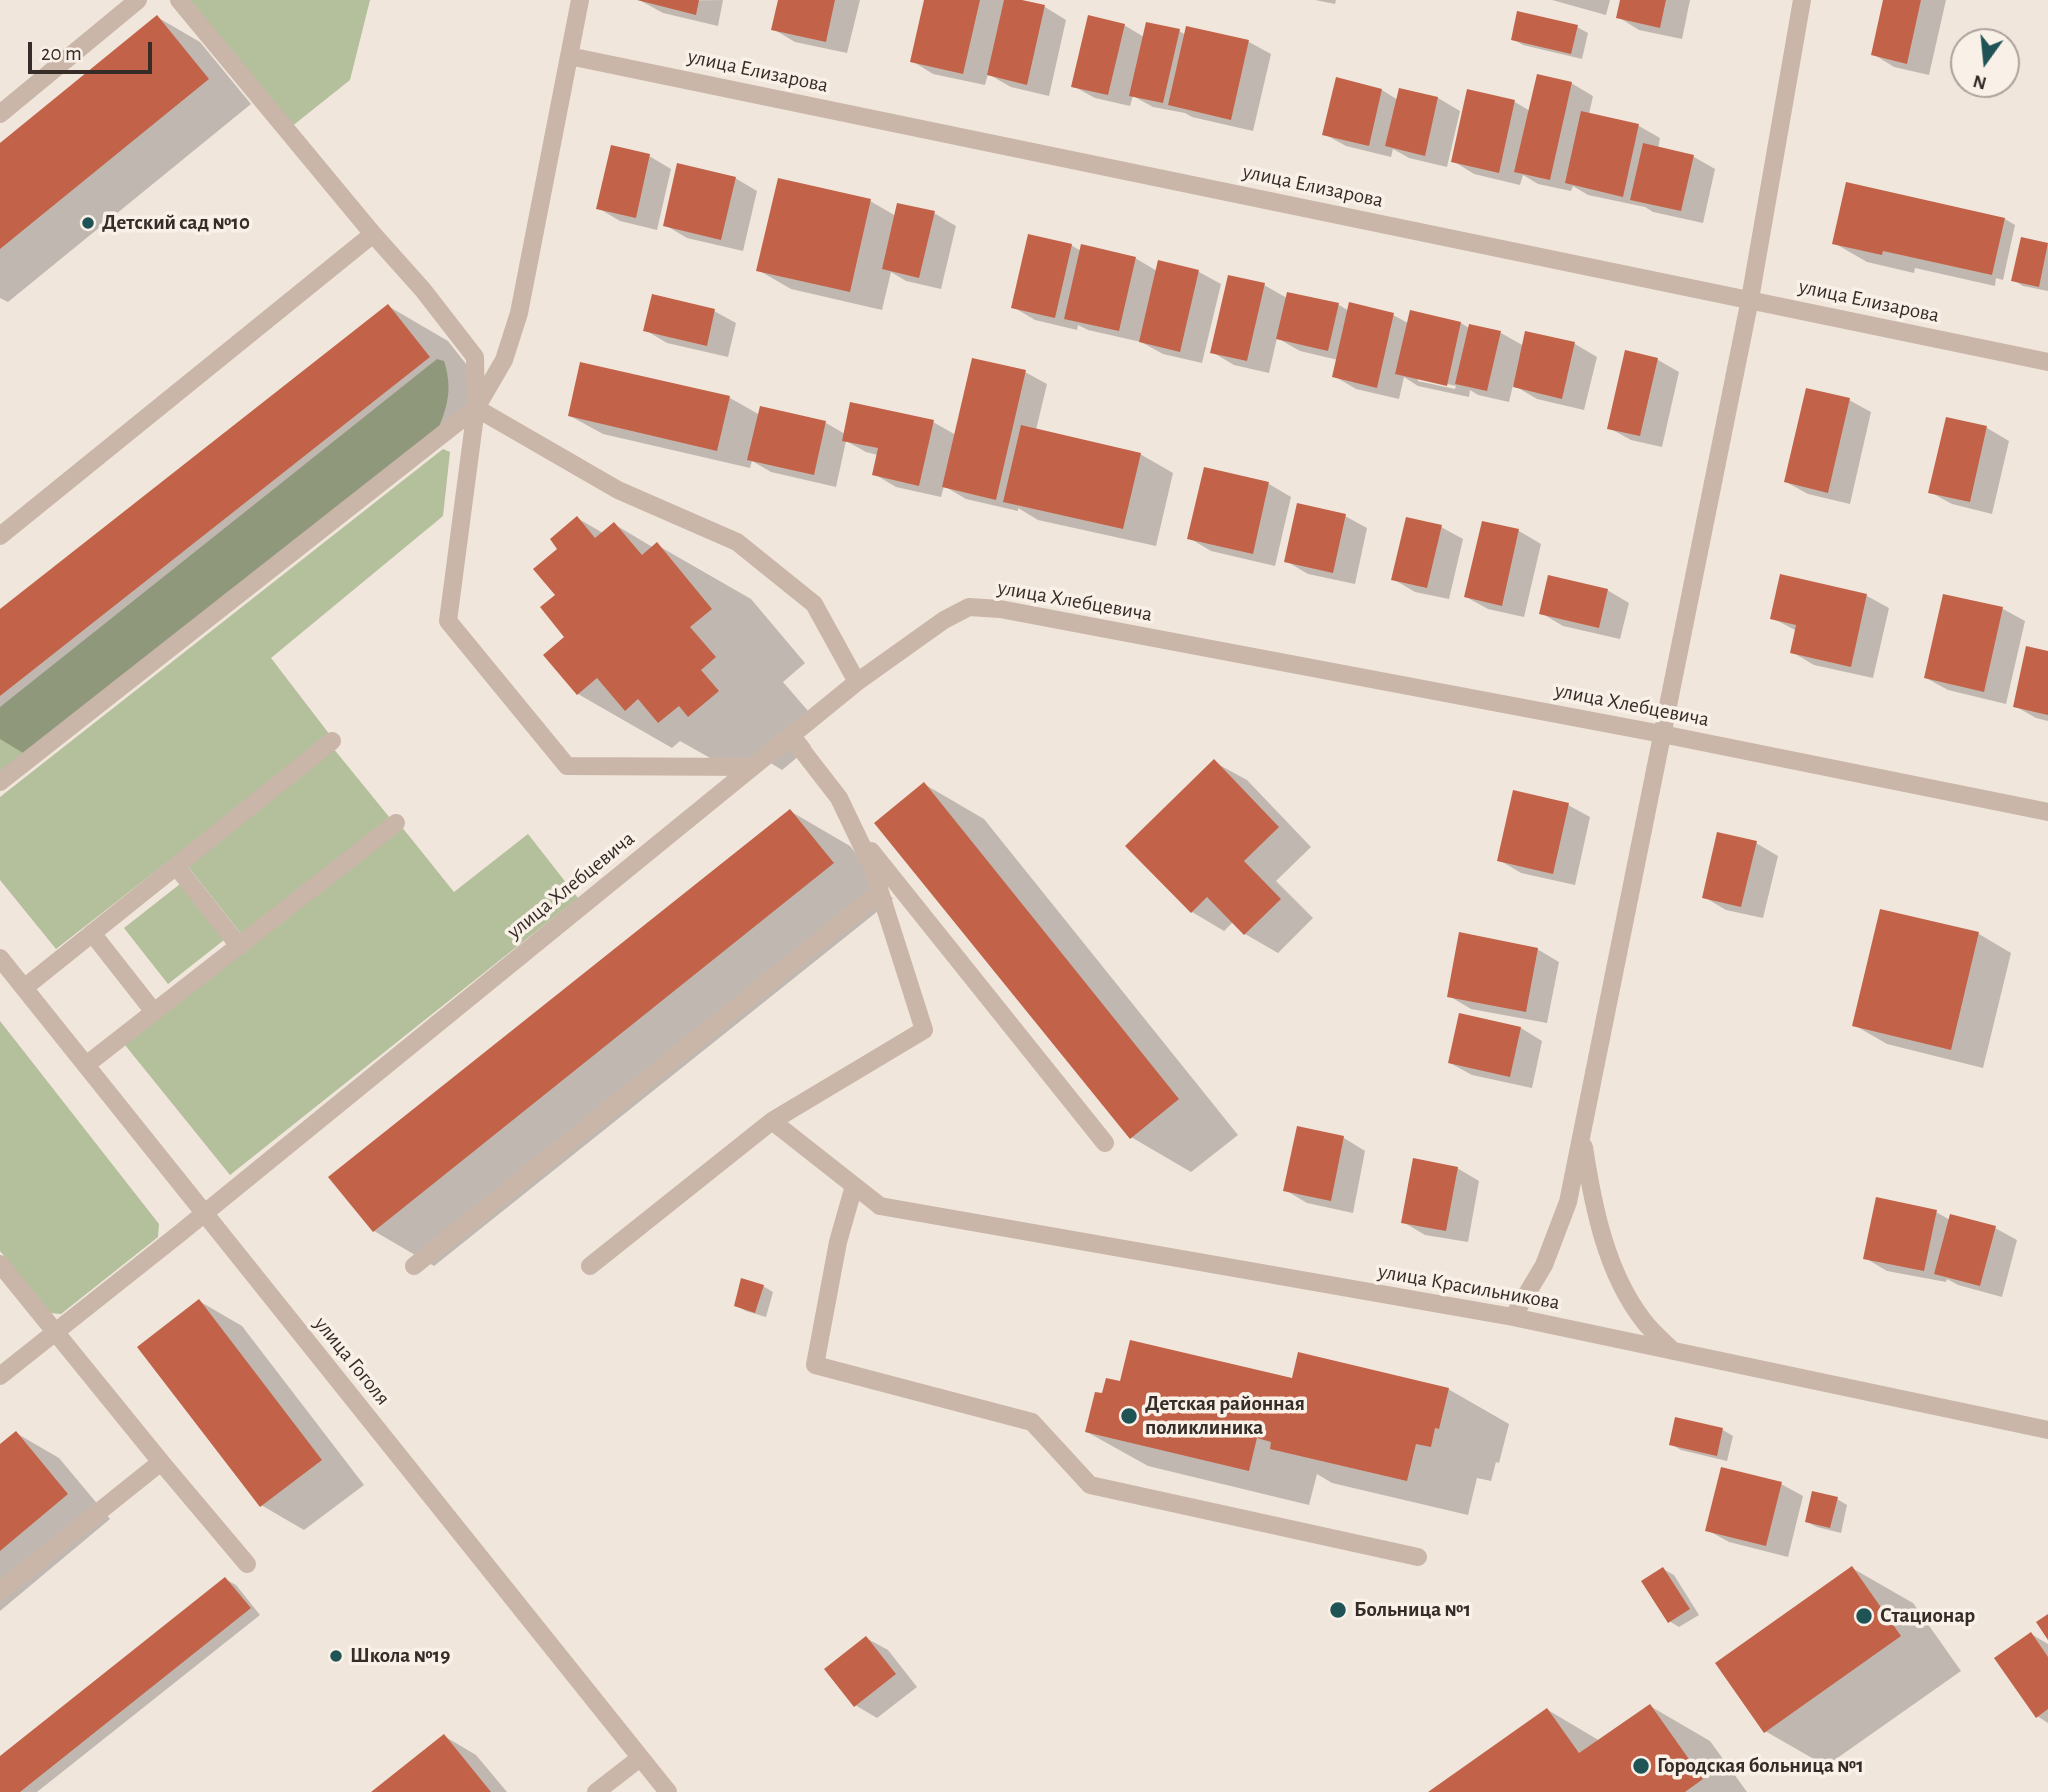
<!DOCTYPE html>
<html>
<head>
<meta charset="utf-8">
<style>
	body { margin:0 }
	#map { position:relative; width:2048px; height:1792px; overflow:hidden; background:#f1e6dc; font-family:"Alegreya Sans",sans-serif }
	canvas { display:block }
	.north { position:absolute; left:1950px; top:28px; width:70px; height:70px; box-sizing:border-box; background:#f9f1e8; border:2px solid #aba29b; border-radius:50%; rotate:195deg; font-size:19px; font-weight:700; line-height:28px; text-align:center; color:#362c28 }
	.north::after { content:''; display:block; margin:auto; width:24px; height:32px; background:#1f5356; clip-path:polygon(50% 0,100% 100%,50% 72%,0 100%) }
	.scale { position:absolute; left:28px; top:42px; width:124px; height:32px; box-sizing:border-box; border:4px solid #362c28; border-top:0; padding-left:9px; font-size:21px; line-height:24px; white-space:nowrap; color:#362c28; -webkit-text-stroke:5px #f9f1e8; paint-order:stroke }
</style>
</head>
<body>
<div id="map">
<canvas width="2048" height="1792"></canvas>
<div class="north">N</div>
<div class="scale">20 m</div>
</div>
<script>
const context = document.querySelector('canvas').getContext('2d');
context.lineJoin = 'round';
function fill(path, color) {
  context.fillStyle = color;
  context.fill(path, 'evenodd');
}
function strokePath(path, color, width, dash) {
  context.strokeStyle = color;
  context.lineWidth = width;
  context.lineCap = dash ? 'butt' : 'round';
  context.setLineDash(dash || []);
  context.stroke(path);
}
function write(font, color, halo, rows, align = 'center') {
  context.font = font + ' "Alegreya Sans",sans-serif';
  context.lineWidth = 7;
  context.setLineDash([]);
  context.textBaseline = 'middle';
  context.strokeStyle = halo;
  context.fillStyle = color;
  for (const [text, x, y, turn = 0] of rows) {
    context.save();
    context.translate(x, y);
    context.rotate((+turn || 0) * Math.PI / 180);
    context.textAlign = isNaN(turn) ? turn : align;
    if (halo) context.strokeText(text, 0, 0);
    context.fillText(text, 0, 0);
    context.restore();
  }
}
fill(new Path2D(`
	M 183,0 L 370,0 L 350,80 L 291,127 Z
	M 437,359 L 444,361 C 452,386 449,403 439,427 L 0,773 L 0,707 Z
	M 443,449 L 450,452 L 443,516 L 271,658 L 330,735 L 56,949 L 0,880 L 0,797 Z
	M 333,748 L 390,818 L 242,935 L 186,864 Z
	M 401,826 L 454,892 L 528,834 L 578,898 L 230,1175 L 125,1045 Z
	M 180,884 L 224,940 L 168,984 L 124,928 Z
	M 0,1021 L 159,1224 L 158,1237 L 61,1314 L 50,1313 L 0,1251 Z`), '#b4bf9c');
fill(new Path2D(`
	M 723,0 L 718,26 L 663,13 L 641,1 Z
	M 780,0 L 860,0 L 847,53 L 795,42 L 773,29 Z
	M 926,0 L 1014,0 L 1045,7 L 1066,20 L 1049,96 L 1011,87 L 988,74 L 985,85 L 933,74 L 912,61 Z
	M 1315,0 L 1336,0 L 1335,4 Z
	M 1552,0 L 1610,0 L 1606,15 Z
	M 1621,0 L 1690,0 L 1682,39 L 1639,30 L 1618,17 Z
	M 1885,0 L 1946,0 L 1929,75 L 1894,67 L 1873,54 Z
	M 157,17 L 200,42 L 251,104 L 8,302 L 0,298 L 0,145 Z
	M 1124,25 L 1144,37 L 1179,31 L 1186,35 L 1188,28 L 1249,42 L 1271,54 L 1253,131 L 1192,117 L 1185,113 L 1153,107 L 1133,96 L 1130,106 L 1095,98 L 1073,86 Z
	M 1577,27 L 1588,33 L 1582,59 L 1523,45 L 1513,39 Z
	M 1571,83 L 1593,96 L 1589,114 L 1639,126 L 1660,138 L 1658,149 L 1694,157 L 1715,169 L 1703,223 L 1653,212 L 1645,207 L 1588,195 L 1573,186 L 1571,191 L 1538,184 L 1523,175 L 1520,185 L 1474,174 L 1453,161 L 1515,102 L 1530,111 Z
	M 1382,90 L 1398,100 L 1400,90 L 1438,98 L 1460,111 L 1447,167 L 1409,158 L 1393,149 L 1391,157 L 1346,146 L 1324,134 Z
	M 649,156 L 671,169 L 657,230 L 620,221 L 598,208 Z
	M 735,178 L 757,191 L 743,251 L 687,238 L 665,225 Z
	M 870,201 L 896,216 L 934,213 L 956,226 L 941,289 L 906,281 L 891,272 L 882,310 L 791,289 L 758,270 Z
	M 2005,219 L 2015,225 L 2003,280 L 1996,278 L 1995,286 L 1915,268 L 1914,273 L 1867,262 L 1834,243 Z
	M 2022,239 L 2048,245 L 2048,291 L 2023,286 L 2013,280 Z
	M 1071,245 L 1081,251 L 1135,258 L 1157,271 L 1159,263 L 1199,272 L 1221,284 L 1202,363 L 1163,354 L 1141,342 L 1088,330 L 1078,325 L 1077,330 L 1035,320 L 1013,307 Z
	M 1264,285 L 1287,298 L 1288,294 L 1339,305 L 1349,311 L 1393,315 L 1408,323 L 1461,323 L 1469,328 L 1470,326 L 1501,333 L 1524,346 L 1527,333 L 1575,344 L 1597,357 L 1584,410 L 1537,399 L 1513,385 L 1509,402 L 1478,395 L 1470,390 L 1469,397 L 1418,386 L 1404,377 L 1399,399 L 1356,389 L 1334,376 L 1338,360 L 1300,351 L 1277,338 L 1269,373 L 1234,365 L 1212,352 ZM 1418,377 L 1456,386 L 1455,389 L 1418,381 Z
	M 388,306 L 448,341 L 489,393 L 28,756 L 0,739 L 0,611 Z
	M 714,311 L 736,323 L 728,357 L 667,343 L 645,330 Z
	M 1627,352 L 1658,360 L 1679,372 L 1662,447 L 1631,440 L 1609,428 Z
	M 582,364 L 730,398 L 760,415 L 761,409 L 826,423 L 845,434 L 933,422 L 956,435 L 1025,372 L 1047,384 L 1036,430 L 1140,454 L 1173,473 L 1156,546 L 1038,520 L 1018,508 L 1018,511 L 966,499 L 944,486 L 941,497 L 896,487 L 874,474 L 878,455 L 866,452 L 846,441 L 836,487 L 771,472 L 752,461 L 750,468 L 603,434 L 570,416 Z
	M 1849,400 L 1871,412 L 1850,504 L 1808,494 L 1786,482 Z
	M 1947,419 L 1987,428 L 2009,441 L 1992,514 L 1952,504 L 1930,492 Z
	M 1205,469 L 1269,484 L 1291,497 L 1275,566 L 1211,551 L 1189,538 Z
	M 1345,516 L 1367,528 L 1355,584 L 1308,574 L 1286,561 Z
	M 577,518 L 603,533 L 614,524 L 654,548 L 657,545 L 751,599 L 805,663 L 783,682 L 809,712 L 794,724 L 811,746 L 782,770 L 769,762 L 719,763 L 680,741 L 672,748 L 578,694 L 557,595 L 560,549 Z
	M 1483,523 L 1519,531 L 1541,544 L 1524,617 L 1488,609 L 1466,597 Z
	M 1441,527 L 1463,539 L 1449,599 L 1415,592 L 1393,579 Z
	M 1782,576 L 1867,596 L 1889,608 L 1873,678 L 1814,665 L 1792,652 L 1797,631 L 1772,618 Z
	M 1607,590 L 1629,603 L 1620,639 L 1563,626 L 1541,613 Z
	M 1944,596 L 2003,609 L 2025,621 L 2006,704 L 1948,690 L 1926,678 Z
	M 2048,653 L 2048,721 L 2036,718 L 2015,706 Z
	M 1214,762 L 1247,780 L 1311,847 L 1276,881 L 1313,918 L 1278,953 L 1245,934 L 1233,922 L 1224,931 L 1192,912 Z
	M 924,784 L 984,819 L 1238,1135 L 1191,1172 L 1131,1137 Z
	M 1568,805 L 1590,817 L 1575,885 L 1521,873 L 1499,860 Z
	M 790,811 L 850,846 L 893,899 L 434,1266 L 374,1231 Z
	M 1756,843 L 1778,856 L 1763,918 L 1726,910 L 1704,897 Z
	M 1882,911 L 1979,934 L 2011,953 L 1983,1068 L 1887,1044 L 1854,1025 Z
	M 1537,949 L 1559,962 L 1547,1023 L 1471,1009 L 1449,996 Z
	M 1521,1028 L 1542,1041 L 1532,1088 L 1472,1075 L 1450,1063 Z
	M 1298,1128 L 1344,1138 L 1365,1151 L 1353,1213 L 1307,1203 L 1285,1190 Z
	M 1457,1168 L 1479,1181 L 1468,1242 L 1425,1235 L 1403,1222 Z
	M 1936,1212 L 1950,1220 L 1995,1228 L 2017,1240 L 2002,1297 L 1958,1285 L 1947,1279 L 1946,1282 L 1887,1271 L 1865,1258 Z
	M 763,1286 L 773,1292 L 766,1317 L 746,1311 L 736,1305 Z
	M 199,1301 L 242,1326 L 364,1485 L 304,1530 L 261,1505 Z
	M 1121,1383 L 1448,1389 L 1509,1424 L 1499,1463 L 1496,1462 L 1491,1481 L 1477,1478 L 1468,1515 L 1332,1483 L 1317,1474 L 1309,1505 L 1148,1466 L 1087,1432 L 1103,1395 Z
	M 1723,1430 L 1733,1436 L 1727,1461 L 1681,1450 L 1671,1444 Z
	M 16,1433 L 59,1458 L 110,1519 L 0,1611 L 0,1446 Z
	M 1781,1484 L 1803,1496 L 1788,1557 L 1729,1542 L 1707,1530 Z
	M 1837,1499 L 1847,1505 L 1841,1533 L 1817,1527 L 1807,1522 Z
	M 1852,1568 L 1913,1603 L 1961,1671 L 1826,1766 L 1765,1731 Z
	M 1663,1569 L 1674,1575 L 1699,1615 L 1679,1627 L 1669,1621 Z
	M 225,1579 L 236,1585 L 260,1615 L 37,1792 L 0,1792 L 0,1758 Z
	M 2031,1634 L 2048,1644 L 2048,1723 L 2037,1716 Z
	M 866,1638 L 888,1650 L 917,1687 L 877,1718 L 855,1705 Z
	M 1650,1706 L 1710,1741 L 1747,1792 L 1431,1792 L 1548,1710 L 1600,1741 Z
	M 444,1736 L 476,1755 L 507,1792 L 374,1792 Z`), '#0003');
fill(new Path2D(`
	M 637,0 L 699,0 L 696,15 Z
	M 778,0 L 835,0 L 826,42 L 771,30 Z
	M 924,0 L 980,0 L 963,74 L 910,62 Z
	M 1004,0 L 1022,0 L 1045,5 L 1027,85 L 987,75 Z
	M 1620,0 L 1666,0 L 1660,28 L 1616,18 Z
	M 1883,0 L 1921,0 L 1907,64 L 1871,55 Z
	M 1517,11 L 1578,25 L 1571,54 L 1511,40 Z
	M 157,15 L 209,79 L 0,249 L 0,143 Z
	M 1088,15 L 1125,24 L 1108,95 L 1071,87 Z
	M 1146,22 L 1180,29 L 1163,103 L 1129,96 Z
	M 1186,26 L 1249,40 L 1231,120 L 1168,105 Z
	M 1537,74 L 1572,82 L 1550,180 L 1514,172 Z
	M 1336,77 L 1382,89 L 1369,146 L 1322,135 Z
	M 1399,88 L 1438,97 L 1425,156 L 1385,146 Z
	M 1467,89 L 1515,100 L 1499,173 L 1451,162 Z
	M 1581,111 L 1639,124 L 1623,197 L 1565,183 Z
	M 1643,143 L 1694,155 L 1681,211 L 1630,200 Z
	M 611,145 L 650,154 L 636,218 L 596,209 Z
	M 677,163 L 736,177 L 721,240 L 663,226 Z
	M 778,178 L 871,199 L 850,292 L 756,271 Z
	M 1846,182 L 2005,218 L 1992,275 L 1883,251 L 1882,255 L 1832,244 Z
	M 897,203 L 935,211 L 919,278 L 882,269 Z
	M 1028,234 L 1072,244 L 1055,318 L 1011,308 Z
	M 2021,237 L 2048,243 L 2039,287 L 2011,281 Z
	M 1081,244 L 1136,257 L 1119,331 L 1064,319 Z
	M 1158,260 L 1199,270 L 1180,352 L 1139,342 Z
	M 1228,275 L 1265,283 L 1247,361 L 1210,353 Z
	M 1287,292 L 1339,303 L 1328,351 L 1276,339 Z
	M 652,294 L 715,309 L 707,346 L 643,331 Z
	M 1349,302 L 1394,313 L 1377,388 L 1332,377 Z
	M 388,304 L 430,357 L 0,696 L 0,609 Z
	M 1410,310 L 1461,322 L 1447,386 L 1395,374 Z
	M 1469,324 L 1501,331 L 1487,391 L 1455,384 Z
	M 1525,331 L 1575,342 L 1562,399 L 1513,387 Z
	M 1625,350 L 1658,358 L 1640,436 L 1607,429 Z
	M 972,358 L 1026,370 L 996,500 L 942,487 Z
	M 580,362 L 730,396 L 717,451 L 568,416 Z
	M 1806,388 L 1850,398 L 1828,493 L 1784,482 Z
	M 850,402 L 934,420 L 919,486 L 872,475 L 878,448 L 842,441 Z
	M 760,406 L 826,421 L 814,475 L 747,460 Z
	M 1946,417 L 1987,426 L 1970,502 L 1928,493 Z
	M 1021,425 L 1141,453 L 1123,529 L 1003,502 Z
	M 1204,467 L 1269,482 L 1253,554 L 1187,539 Z
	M 1297,503 L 1346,514 L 1333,573 L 1284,562 Z
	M 577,516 L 595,538 L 614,522 L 642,555 L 657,542 L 712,609 L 690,627 L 716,657 L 701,670 L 719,691 L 688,717 L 679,706 L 658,723 L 638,699 L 625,711 L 597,678 L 577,695 L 543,655 L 564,637 L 540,607 L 555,595 L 533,569 L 557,549 L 550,539 Z
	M 1406,517 L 1442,525 L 1427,588 L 1391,580 Z
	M 1482,521 L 1519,529 L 1502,606 L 1464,597 Z
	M 1780,574 L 1867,594 L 1851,667 L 1790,653 L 1796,625 L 1770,619 Z
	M 1548,575 L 1608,589 L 1599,628 L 1539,614 Z
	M 1943,594 L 2003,607 L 1984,692 L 1924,678 Z
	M 2026,646 L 2048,651 L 2048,715 L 2013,707 Z
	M 1214,759 L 1279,827 L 1244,861 L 1281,899 L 1244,935 L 1207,897 L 1191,913 L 1125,846 Z
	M 924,782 L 1179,1099 L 1130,1139 L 874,823 Z
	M 1513,790 L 1569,803 L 1553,874 L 1497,861 Z
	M 790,809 L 834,863 L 373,1232 L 328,1177 Z
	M 1717,832 L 1757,841 L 1741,907 L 1702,898 Z
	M 1880,909 L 1979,932 L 1951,1050 L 1852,1026 Z
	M 1459,932 L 1538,948 L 1526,1012 L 1447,997 Z
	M 1459,1013 L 1521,1027 L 1510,1077 L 1448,1063 Z
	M 1297,1126 L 1344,1136 L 1331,1201 L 1283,1191 Z
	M 1413,1158 L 1458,1167 L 1446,1231 L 1401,1223 Z
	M 1876,1197 L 1937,1210 L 1924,1271 L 1863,1259 Z
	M 1950,1214 L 1996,1226 L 1980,1286 L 1934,1274 Z
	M 741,1278 L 764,1285 L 755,1313 L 734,1306 Z
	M 199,1299 L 322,1460 L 260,1507 L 137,1347 Z
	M 1130,1340 L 1292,1378 L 1298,1352 L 1449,1388 L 1439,1429 L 1435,1428 L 1431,1447 L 1416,1444 L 1407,1481 L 1270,1449 L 1271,1442 L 1257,1438 L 1249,1471 L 1085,1432 L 1095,1392 L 1102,1393 L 1106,1378 L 1120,1381 Z
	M 1675,1417 L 1723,1428 L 1717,1456 L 1669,1445 Z
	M 16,1431 L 68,1494 L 0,1551 L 0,1444 Z
	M 1721,1467 L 1782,1482 L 1766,1546 L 1705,1531 Z
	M 1812,1491 L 1838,1497 L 1830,1528 L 1805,1522 Z
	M 1852,1566 L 1901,1636 L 1764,1733 L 1715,1663 Z
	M 1663,1567 L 1690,1609 L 1668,1623 L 1641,1581 Z
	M 225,1577 L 251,1608 L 20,1792 L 0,1792 L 0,1756 Z
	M 2048,1614 L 2048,1640 L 2036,1622 Z
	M 2031,1632 L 2048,1657 L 2048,1709 L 2036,1718 L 1994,1658 Z
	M 866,1636 L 896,1674 L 854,1707 L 824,1669 Z
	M 1650,1704 L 1703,1779 L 1685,1792 L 1428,1792 L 1547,1708 L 1579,1753 Z
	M 444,1734 L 491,1792 L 371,1792 Z`), '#c26349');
strokePath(new Path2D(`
	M 179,0 L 373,234 L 423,290 L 475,357 L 476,408 L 448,621 L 567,766 L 752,767
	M 0,114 L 138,0
	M 0,536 L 373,234
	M 791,736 L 839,798 L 872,867 L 924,1030 L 772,1121 L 880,1206
	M 871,851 L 1105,1143
	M 854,1186 L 838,1242 L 815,1365 L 1032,1422 L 1090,1485 L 1418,1557
	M 0,1264 L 161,1462 L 0,1591
	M 414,1266 L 880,892
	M 590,1266 L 772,1121
	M 161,1462 L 247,1564
	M 596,1792 L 640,1758`), '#c9b6a8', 18);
strokePath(new Path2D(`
	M 569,56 L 2048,362
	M 476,408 L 618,490 L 737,542 L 814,604 L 857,682
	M 0,782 L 476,408 L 504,360 L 519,313 L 580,0
	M 176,866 L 239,946
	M 92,933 L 154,1012
	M 0,958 L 668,1792
	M 24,988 L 332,741
	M 86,1065 L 396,823
	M 1584,1147 C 1593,1206 1606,1272 1643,1320 C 1651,1331 1663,1341 1673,1351
	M 880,1206 L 1513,1317 L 2048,1430
	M 1513,1317 L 1544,1265 L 1568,1202 L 1750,299 L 1802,0
	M 0,1376 L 179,1234 L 857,682 L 944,620 L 969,607 L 1000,609 L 1662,734 L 2048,812`), '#c9b6a8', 18);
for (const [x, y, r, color] of [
	[88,223,7,"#1f5356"],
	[1129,1416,9,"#1f5356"],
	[1338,1610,9,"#1f5356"],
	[1864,1616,9,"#1f5356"],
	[336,1656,7,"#1f5356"],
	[1641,1766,9,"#1f5356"]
]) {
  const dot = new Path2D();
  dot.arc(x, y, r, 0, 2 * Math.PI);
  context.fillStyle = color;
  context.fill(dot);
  strokePath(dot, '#f9f1e8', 2.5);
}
write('21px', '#362c28', '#f9f1e8', [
	["улица Елизарова",758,71,12],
	["улица Елизарова",1313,186,12],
	["улица Елизарова",1869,301,12],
	["улица Хлебцевича",1075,601,10],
	["улица Хлебцевича",1632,705,11],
	["улица Хлебцевича",571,885,-39],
	["улица Красильникова",1469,1287,10],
	["улица Гоголя",352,1361,51]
]);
write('bold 21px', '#362c28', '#f9f1e8', [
	["Детский сад №10",102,223],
	["Детская районная",1145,1404],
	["поликлиника",1145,1428],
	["Больница №1",1354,1610],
	["Стационар",1880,1616],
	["Школа №19",350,1656],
	["Городская больница №1",1657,1766]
], 'left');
</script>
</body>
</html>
